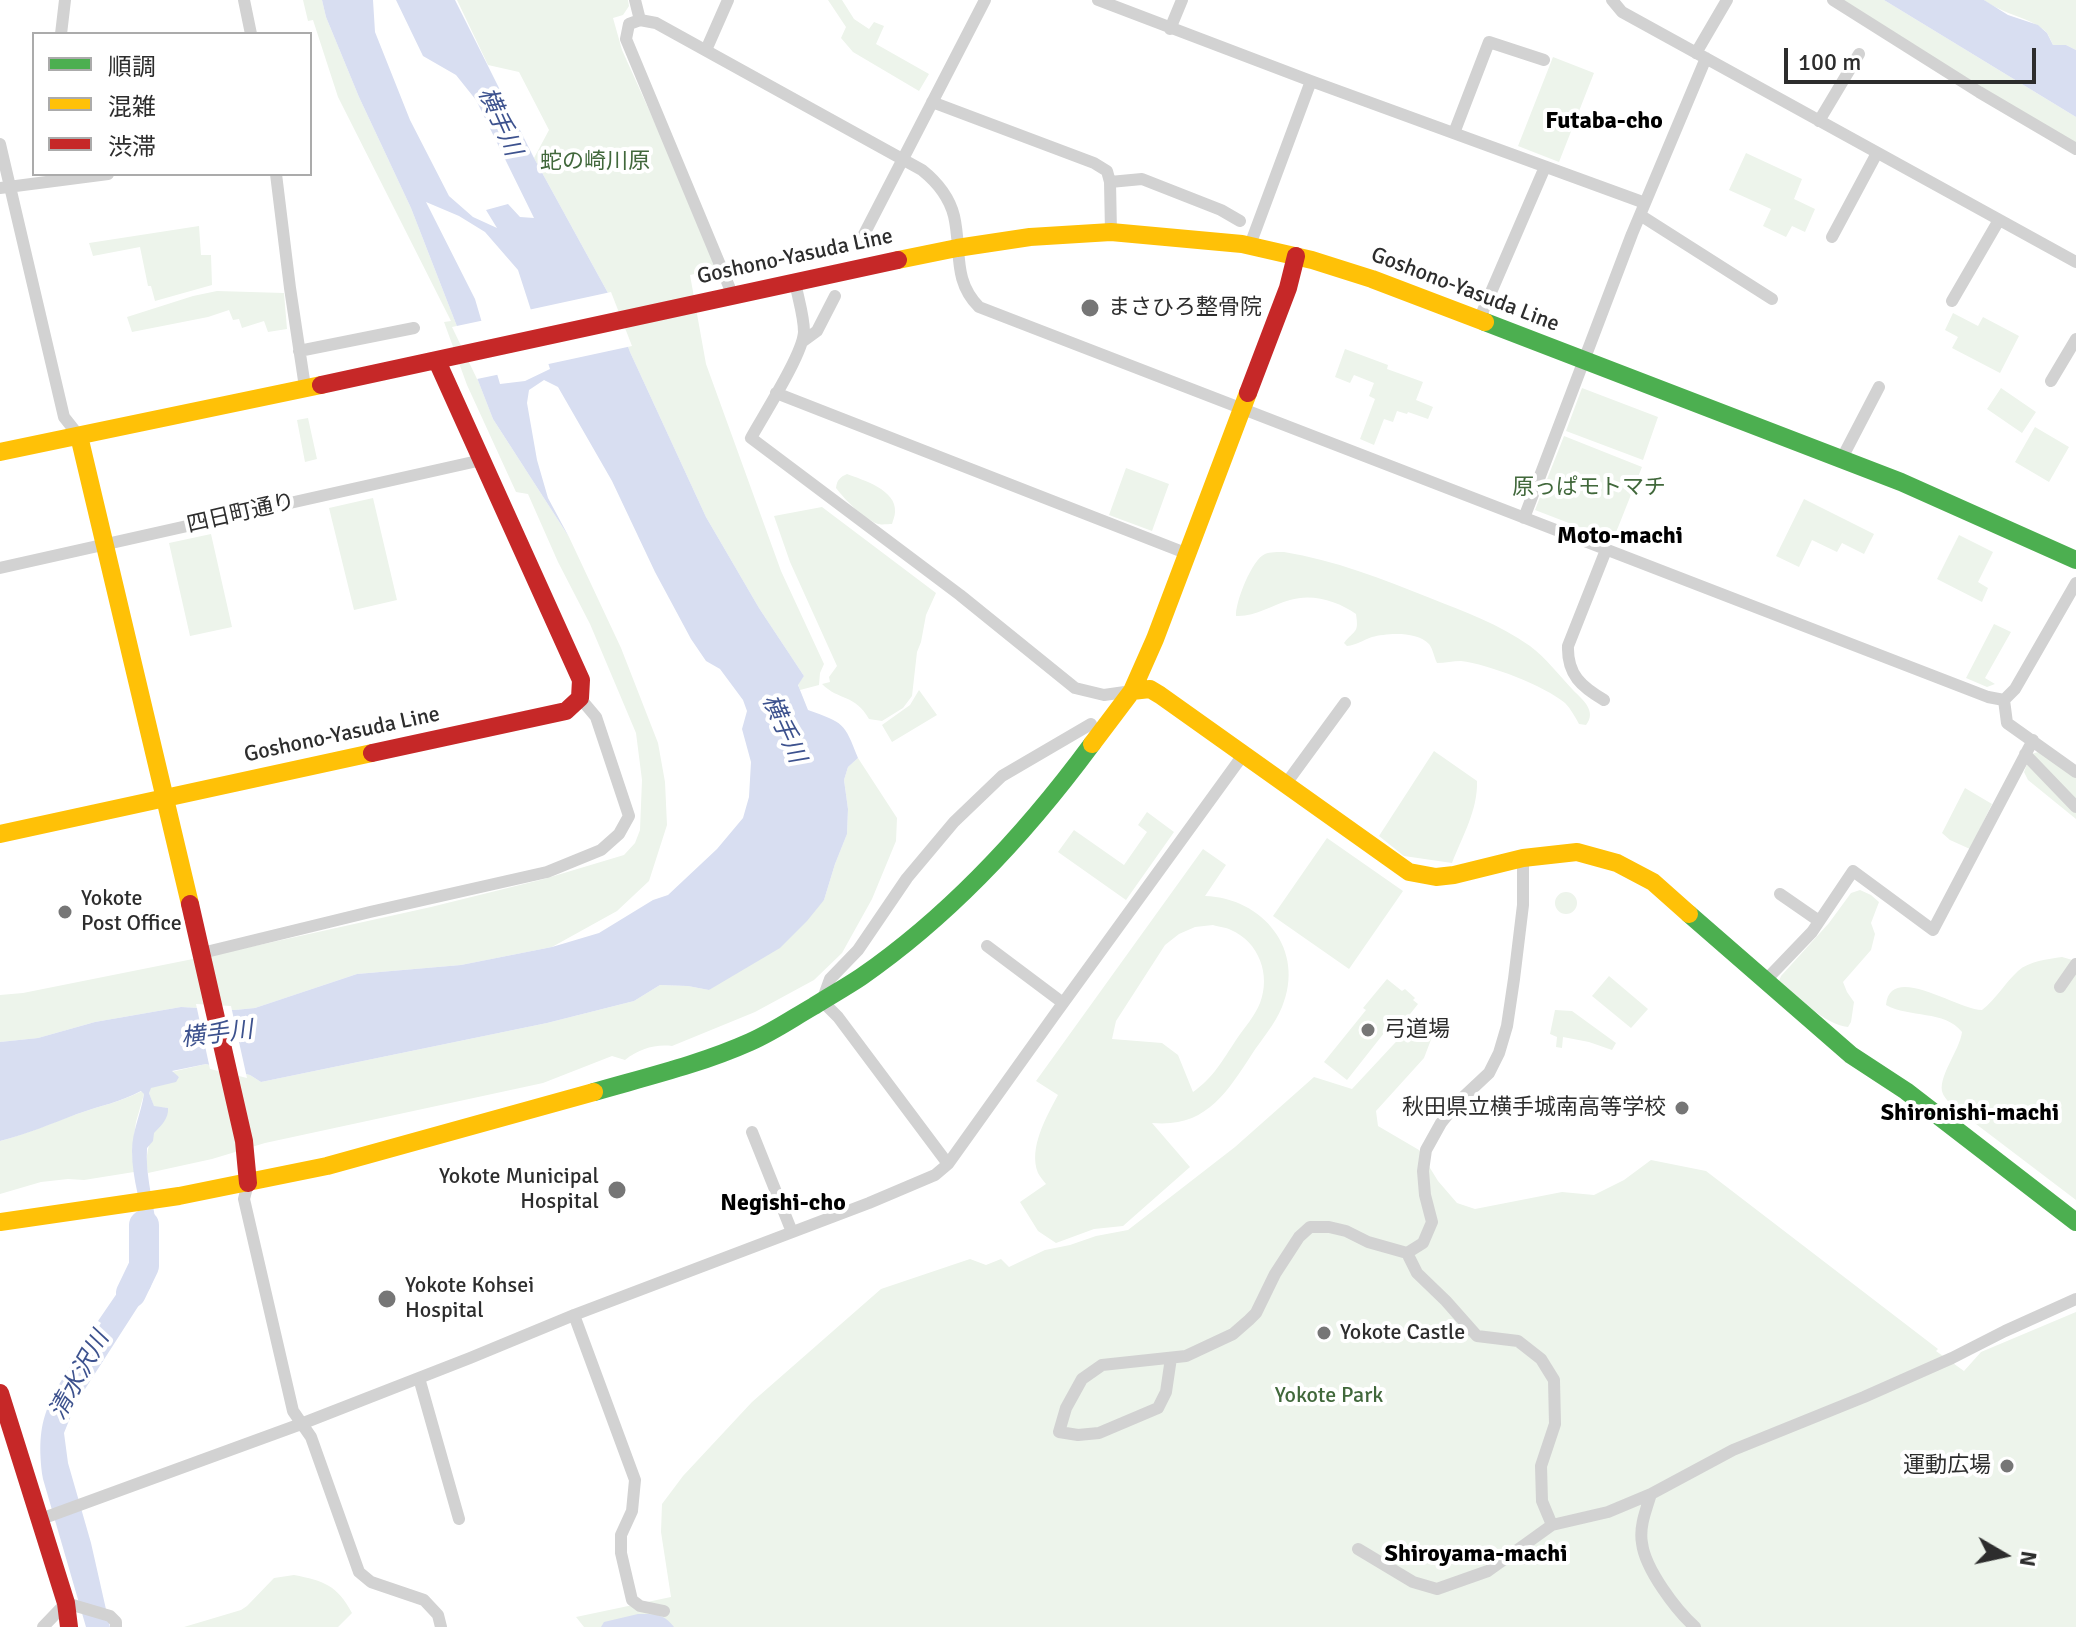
<!DOCTYPE html>
<html>
<head>
<meta charset="utf-8">
<style>
	body { margin:0 }
	#map { position:relative; width:2076px; height:1627px; overflow:hidden; background:#fff; font-family:Signika,"Noto Sans JP",sans-serif }
	canvas { display:block }
	.legend { position:absolute; left:32px; top:32px; width:280px; height:144px; box-sizing:border-box; background:#fff; border:2px solid #ababab; margin:0; padding:10px 14px; list-style:none; font-size:24px; color:#2d2d2d }
	.legend li { display:flex; align-items:center; gap:16px; height:40px }
	.legend b { width:40px; border:2px solid #ababab }
	.north { position:absolute; left:1964px; top:1515px; width:80px; height:80px; -webkit-text-stroke:6px #fff; paint-order:stroke; rotate:99deg; font-size:22px; font-weight:700; line-height:32px; text-align:center; color:#2d2d2d }
	.north::after { content:''; display:block; margin:auto; width:28px; height:36px; background:#2d2d2d; clip-path:polygon(50% 0,100% 100%,50% 72%,0 100%) }
	.scale { position:absolute; left:1784px; top:48px; width:252px; height:36px; box-sizing:border-box; border:4px solid #2d2d2d; border-top:0; padding-left:10px; font-size:24px; line-height:28px; white-space:nowrap; color:#2d2d2d; -webkit-text-stroke:6px #fff; paint-order:stroke }
</style>
</head>
<body>
<div id="map">
<canvas width="2076" height="1627"></canvas>
<ul class="legend">
<li><b style="height:10px;background:#4caf50"></b>順調</li>
<li><b style="height:10px;background:#ffc107"></b>混雑</li>
<li><b style="height:10px;background:#c62828"></b>渋滞</li>
</ul>
<div class="north">N</div>
<div class="scale">100 m</div>
</div>
<script>
const context = document.querySelector('canvas').getContext('2d');
context.lineJoin = 'round';
function fill(path, color) {
  context.fillStyle = color;
  context.fill(path, 'evenodd');
}
function strokePath(path, color, width, dash) {
  context.strokeStyle = color;
  context.lineWidth = width;
  context.lineCap = dash ? 'butt' : 'round';
  context.setLineDash(dash || []);
  context.stroke(path);
}
function write(font, color, halo, rows, align = 'center') {
  context.font = font + ' Signika,"Noto Sans JP",sans-serif';
  context.lineWidth = 8;
  context.setLineDash([]);
  context.textBaseline = 'middle';
  context.strokeStyle = halo;
  context.fillStyle = color;
  for (const [text, x, y, turn = 0] of rows) {
    context.save();
    context.translate(x, y);
    context.rotate((+turn || 0) * Math.PI / 180);
    context.textAlign = isNaN(turn) ? turn : align;
    if (halo) context.strokeText(text, 0, 0);
    context.fillText(text, 0, 0);
    context.restore();
  }
}
fill(new Path2D(`
	M 303,0 L 322,0 L 326,17 L 359,97 L 411,208 L 493,419 L 569,537 L 621,648 L 658,743 L 665,782 L 667,825 L 649,881 L 617,911 L 552,947 L 461,965 L 357,974 L 255,1008 L 235,1010 L 181,1007 L 95,1022 L 38,1038 L 0,1042 L 0,995 L 23,993 L 223,953 L 431,907 L 544,879 L 624,855 L 635,843 L 640,830 L 642,780 L 636,733 L 590,624 L 558,562 L 528,494 L 516,492 L 467,385 L 444,322 L 451,321 L 338,97 L 313,20 L 308,21 Z
	M 457,0 L 628,0 L 629,6 L 623,15 L 613,18 L 622,50 L 672,161 L 717,269 L 690,275 L 706,364 L 781,571 L 824,664 L 820,673 L 819,685 L 800,690 L 798,684 L 804,676 L 759,608 L 706,517 L 630,352 L 608,293 L 534,158 L 549,130 L 519,72 L 488,65 Z
	M 828,0 L 842,0 L 854,19 L 869,29 L 874,22 L 884,26 L 876,44 L 929,74 L 919,91 L 853,52 L 841,38 L 846,27 Z
	M 1833,0 L 1884,0 L 2076,117 L 2076,149 Z
	M 1984,0 L 2076,0 L 2076,50 L 2066,45 L 2053,45 C 2051,41 2049,36 2047,33 C 2036,19 2001,14 1984,0 Z
	M 1553,57 L 1594,73 L 1559,162 L 1518,146 Z
	M 1746,153 L 1802,179 L 1794,199 L 1815,209 L 1805,232 L 1792,226 L 1786,237 L 1763,226 L 1771,209 L 1729,190 Z
	M 199,226 L 201,255 L 211,255 L 212,285 L 155,301 L 151,286 L 148,286 L 140,247 L 93,256 L 89,243 Z
	M 217,291 L 284,293 L 287,329 L 268,332 L 264,321 L 242,328 L 239,319 L 233,320 L 229,310 L 208,317 L 132,332 L 127,317 L 193,296 Z
	M 1953,313 L 1978,326 L 1983,317 L 2019,336 L 2000,373 L 1952,348 L 1958,337 L 1945,330 Z
	M 1345,349 L 1388,365 L 1387,369 L 1423,382 L 1416,400 L 1433,407 L 1428,419 L 1408,412 L 1407,414 L 1397,411 L 1393,422 L 1384,419 L 1374,445 L 1360,439 L 1375,399 L 1369,396 L 1374,383 L 1354,375 L 1350,383 L 1335,377 Z
	M 1582,388 L 1658,417 L 1643,460 L 1566,431 Z
	M 2001,388 L 2036,412 L 2022,433 L 1987,409 Z
	M 308,418 L 317,459 L 305,462 L 297,420 Z
	M 2035,427 L 2069,447 L 2049,482 L 2015,462 Z
	M 1564,436 L 1642,467 L 1613,540 L 1535,510 Z
	M 1126,468 L 1169,484 L 1152,531 L 1109,515 Z
	M 847,474 C 863,480 897,490 895,512 C 895,516 893,520 892,524 C 889,524 881,525 878,524 C 864,519 845,500 836,488 C 837,480 840,477 847,474 Z
	M 373,498 L 397,600 L 354,610 L 329,508 Z
	M 1804,499 L 1874,534 L 1864,554 L 1842,543 L 1837,552 L 1812,540 L 1799,567 L 1776,556 Z
	M 822,507 L 936,593 L 926,615 L 921,642 L 917,652 L 912,696 L 903,708 L 882,721 L 869,719 C 855,694 839,701 822,684 L 830,682 L 829,677 L 837,666 L 790,562 L 774,516 Z
	M 211,534 L 232,627 L 190,636 L 169,543 Z
	M 1959,535 L 1993,552 L 1978,582 L 1988,588 L 1982,602 L 1937,579 Z
	M 1284,552 C 1334,560 1383,579 1430,598 C 1465,612 1499,624 1530,646 C 1546,658 1559,675 1573,690 C 1583,700 1597,711 1586,725 L 1579,724 C 1575,717 1571,709 1565,703 C 1545,686 1488,664 1461,661 C 1453,661 1445,663 1437,663 C 1434,657 1433,649 1429,644 C 1417,631 1387,633 1372,637 C 1363,640 1357,645 1347,646 L 1344,643 C 1355,629 1359,634 1356,614 C 1338,601 1312,593 1290,600 C 1272,605 1255,617 1236,616 C 1235,603 1252,559 1265,554 C 1270,552 1278,552 1284,552 Z
	M 1994,624 L 2011,632 L 1985,678 L 1995,684 L 1987,687 L 1966,678 Z
	M 919,690 L 937,715 L 892,742 L 882,725 L 910,705 Z
	M 1434,751 L 1477,781 C 1478,810 1462,837 1452,863 L 1404,856 L 1379,836 Z
	M 2042,751 L 2076,777 L 2076,819 L 2028,780 L 2024,772 L 2031,754 Z
	M 858,758 L 897,818 L 896,841 L 872,899 L 842,953 L 814,980 L 755,1012 L 672,1046 C 655,1044 639,1049 625,1060 L 612,1056 L 543,1083 L 265,1143 L 212,1159 L 148,1173 C 143,1147 155,1129 168,1108 L 154,1107 L 149,1093 L 150,1088 L 179,1077 L 171,1072 L 206,1064 L 250,1075 L 261,1082 L 547,1023 L 634,1001 L 660,985 L 688,986 L 709,990 L 824,900 L 835,864 L 847,834 L 848,809 L 844,780 L 848,767 Z
	M 1965,788 L 1992,804 L 1970,849 L 1950,840 L 1942,833 Z
	M 1147,812 L 1174,832 L 1126,900 L 1058,852 L 1074,830 L 1124,865 L 1147,832 L 1138,825 Z
	M 1327,838 L 1403,891 L 1349,969 L 1273,916 Z
	M 1203,849 L 1226,865 L 1205,896 C 1263,898 1306,950 1282,1007 C 1275,1024 1262,1039 1252,1054 C 1226,1094 1205,1128 1152,1123 L 1190,1167 L 1123,1226 L 1094,1229 L 1056,1243 L 1038,1231 L 1020,1202 L 1046,1184 C 1043,1180 1040,1177 1038,1173 C 1028,1148 1047,1116 1058,1095 L 1036,1081 ZM 1213,925 C 1219,927 1226,927 1231,930 C 1259,942 1271,975 1260,1003 C 1255,1016 1244,1028 1236,1040 C 1222,1061 1214,1077 1193,1092 L 1178,1055 L 1162,1043 L 1112,1039 L 1116,1021 L 1165,945 L 1179,934 L 1195,927 Z
	M 1860,890 L 1871,895 L 1879,902 L 1871,923 L 1875,934 L 1871,950 L 1843,982 L 1847,992 L 1854,1002 L 1851,1022 L 1848,1027 C 1825,1025 1797,996 1779,981 L 1781,976 L 1829,923 L 1851,893 Z
	M1555 903a11 11 0 1 1 22 0a11 11 0 1 1-22 0Z
	M 2062,957 L 2076,961 L 2076,1200 L 1951,1105 C 1950,1104 1943,1095 1943,1094 C 1936,1079 1960,1050 1962,1032 C 1945,1010 1909,1018 1886,1005 C 1890,962 1956,1009 1982,1010 C 1996,999 2005,983 2018,971 C 2029,961 2048,959 2062,957 Z
	M 1609,976 L 1648,1009 L 1631,1028 L 1592,996 Z
	M 1387,979 L 1402,991 L 1405,989 L 1415,998 L 1413,1000 L 1418,1004 L 1395,1033 L 1388,1028 L 1347,1080 L 1324,1062 L 1366,1010 L 1363,1008 Z
	M 1555,1010 L 1572,1011 L 1616,1043 L 1612,1050 L 1589,1042 L 1563,1037 L 1562,1048 L 1556,1047 L 1557,1037 L 1550,1034 Z
	M 1407,1030 L 1421,1030 L 1432,1037 L 1424,1058 L 1376,1111 L 1378,1126 L 1419,1150 L 1438,1181 L 1457,1203 L 1475,1209 L 1562,1192 L 1594,1195 L 1624,1180 L 1651,1160 L 1706,1171 L 1938,1349 L 1936,1351 L 1964,1371 L 1981,1352 L 2076,1312 L 2076,1627 L 584,1627 L 576,1617 L 671,1597 L 661,1532 L 662,1504 L 683,1476 L 752,1402 L 881,1289 L 970,1259 L 986,1265 L 1001,1259 L 1009,1267 L 1045,1250 L 1070,1245 L 1096,1236 L 1128,1230 L 1235,1147 L 1314,1077 L 1352,1089 Z
	M 142,1091 L 144,1094 L 136,1122 L 132,1151 L 134,1172 L 84,1180 L 68,1179 L 41,1182 L 0,1194 L 0,1141 C 27,1134 51,1123 77,1114 C 99,1106 121,1102 142,1091 Z
	M 294,1575 C 324,1581 337,1585 352,1613 L 338,1627 L 184,1627 L 241,1610 L 247,1606 L 274,1578 Z`), '#edf4eb');
fill(new Path2D(`
	M 322,0 L 373,0 L 375,32 L 410,120 L 449,196 L 473,217 L 497,228 L 486,210 L 508,204 L 520,217 L 534,218 L 476,100 L 456,75 L 423,56 L 396,0 L 455,0 L 534,158 L 608,293 L 630,352 L 706,517 L 759,608 L 804,676 L 798,685 L 808,710 C 844,723 844,722 858,758 L 848,767 L 844,780 L 848,809 L 847,834 L 835,864 L 824,900 L 807,921 L 780,948 L 709,990 L 688,986 L 660,985 L 634,1001 L 547,1023 L 261,1082 L 250,1075 L 206,1064 L 172,1071 L 179,1077 L 176,1082 L 151,1088 L 149,1093 L 154,1106 L 168,1108 C 169,1118 161,1126 154,1133 L 153,1141 L 147,1148 C 144,1195 171,1243 150,1288 L 76,1403 L 64,1433 L 68,1463 L 91,1543 L 110,1627 L 86,1627 L 43,1479 C 34,1417 50,1400 80,1350 L 84,1351 L 101,1323 L 98,1321 L 137,1264 L 141,1254 L 149,1254 L 150,1241 L 147,1233 C 141,1206 132,1178 132,1151 C 132,1131 141,1114 144,1094 L 141,1091 C 121,1102 99,1106 77,1114 C 51,1124 27,1134 0,1141 L 0,1042 L 38,1038 L 95,1022 L 181,1007 L 235,1010 L 255,1008 L 357,974 L 461,965 L 552,947 L 599,933 L 653,900 L 668,895 L 717,849 L 743,818 L 749,797 L 751,762 L 742,729 L 747,711 L 743,700 L 720,669 L 706,661 L 691,639 L 655,572 L 612,481 L 558,387 L 544,380 L 529,390 L 527,403 L 537,460 L 548,498 L 569,537 L 493,419 L 411,208 L 359,97 L 326,17 ZM 426,202 L 459,216 L 485,232 L 518,270 L 550,369 L 525,381 L 500,384 L 475,299 Z
	M 1884,0 L 1984,0 L 2008,15 L 2038,25 L 2047,33 L 2053,45 L 2066,45 L 2076,50 L 2076,117 Z
	M 638,1614 C 655,1614 663,1613 674,1627 L 601,1627 L 604,1622 Z`), '#d8def1');
fill(new Path2D(`
	M 611,292 L 632,346 L 544,365 L 528,310 Z
	M 485,320 L 501,374 L 477,379 L 452,327 Z
	M 196,1004 L 231,1006 L 247,1078 L 210,1069 Z`), '#fff');
strokePath(new Path2D(`
	M 131,1293 L 144,1266 L 144,1225`), '#d8def1', 30);
strokePath(new Path2D(`
	M 244,0 L 251,34
	M 635,0 L 640,20
	M 1098,0 L 1311,81 L 1645,203
	M 1612,0 L 1622,12 L 2076,262
	M 1833,0 L 1979,92 L 2076,149
	M 1170,29 L 1182,0
	M 61,34 L 65,0
	M 706,50 L 728,0
	M 1696,53 L 1727,0
	M 932,102 L 1094,163 L 1107,171 L 1110,182 L 1111,232
	M 1819,121 L 1859,54
	M 1454,133 L 1489,42 L 1544,60
	M 0,144 L 64,417 L 79,436
	M 276,174 L 290,288 L 305,387
	M 1110,182 L 1142,179 L 1221,210 L 1240,221
	M 0,188 L 108,174
	M 1640,215 L 1772,299
	M 1832,237 L 1877,153
	M 1250,245 L 1311,81
	M 858,246 L 985,0
	M 795,282 C 798,298 804,316 804,332 C 803,354 763,416 751,438 L 960,595 L 1075,688 L 1104,695 L 1132,691
	M 733,296 L 626,39 L 629,24 L 640,20 L 656,23 L 922,170 C 937,182 949,196 954,216 C 962,250 952,280 979,307 L 1988,697 L 2004,700
	M 1952,301 L 1999,220
	M 1479,320 L 1545,167
	M 802,342 L 817,331 L 835,296
	M 299,351 L 414,328
	M 2051,381 L 2076,339
	M 776,393 L 1188,554
	M 1841,460 L 1879,387
	M 1524,518 L 1632,234 L 1706,58
	M 0,568 L 482,460
	M 1604,700 C 1582,687 1567,675 1568,646 L 1606,550
	M 2004,700 L 2015,689 L 2076,583
	M 2004,700 L 2007,723 L 2076,772
	M 2025,754 L 2076,807
	M 1285,785 L 1345,703
	M 1780,894 L 1819,921
	M 987,946 L 1063,1003
	M 202,953 L 370,912 L 547,872 L 601,850 L 619,834 L 629,816 L 596,717 L 580,698
	M 1765,981 L 1812,932 L 1853,871 L 1933,930 L 2033,740
	M 2060,987 L 2076,964
	M 752,1132 L 792,1232
	M 948,1164 L 838,1017 L 822,1001 L 830,979 L 858,950 L 907,878 L 954,822 L 1002,776 L 1091,724
	M 248,1183 L 244,1199 L 293,1411 L 311,1437 L 359,1572 L 371,1582 L 424,1600 L 438,1615 L 441,1627
	M 1407,1253 L 1423,1243 L 1432,1222 L 1425,1195 L 1423,1171 L 1426,1150 L 1441,1123 L 1457,1103 L 1489,1073 L 1499,1053 L 1507,1026 L 1514,979 L 1523,905 L 1523,858
	M 574,1315 L 635,1480 L 632,1511 L 621,1535 L 621,1553 L 632,1600 L 640,1606 L 664,1611
	M 1171,1358 L 1166,1392 L 1158,1408 L 1099,1433 L 1078,1435 L 1059,1432 L 1066,1408 L 1082,1379 L 1102,1365 L 1186,1356 L 1233,1334 L 1249,1320 L 1256,1313 L 1275,1274 L 1299,1237 L 1310,1227 L 1329,1227 L 1346,1231 L 1368,1242 L 1407,1253 L 1417,1273 L 1446,1301 L 1477,1336 L 1518,1341 L 1541,1359 L 1554,1380 L 1555,1424 L 1541,1466 L 1542,1501 L 1552,1525
	M 419,1378 L 459,1519
	M 1651,1494 C 1646,1510 1639,1527 1642,1543 C 1645,1569 1676,1610 1695,1627
	M 41,1519 L 301,1424 L 470,1358 L 574,1315 L 869,1203 L 935,1175 L 948,1164 L 1053,1017 L 1243,755
	M 1358,1549 L 1413,1582 L 1437,1589 L 1488,1571 L 1552,1525 L 1608,1512 L 1651,1494 L 1733,1450 L 1864,1397 L 1952,1358 L 2005,1331 L 2076,1299
	M 43,1627 L 66,1603 L 110,1616 L 116,1622 L 116,1627`), '#d2d2d2', 12);
strokePath(new Path2D(`
	M 1485,322 L 1901,482 L 2076,560
	M 1689,914 L 1851,1055 L 1906,1091 L 2076,1222
	M 594,1092 C 646,1077 701,1064 750,1042 C 773,1032 793,1018 814,1006 C 830,996 846,987 861,977 C 952,914 1027,832 1092,744`), '#4caf50', 18);
strokePath(new Path2D(`
	M 898,260 L 957,248 L 1030,237 L 1111,232 L 1242,244 L 1312,260 L 1372,279 L 1485,322
	M 79,436 L 190,904
	M 0,452 L 321,385
	M 1132,691 L 1150,689 L 1160,695 L 1409,872 L 1436,877 L 1454,875 L 1523,858 L 1577,852 L 1617,863 L 1653,882 L 1689,914
	M 1092,744 L 1132,691 L 1155,639 L 1248,393
	M 0,834 L 372,753
	M 0,1222 L 179,1196 L 327,1166 L 594,1092`), '#ffc107', 18);
strokePath(new Path2D(`
	M 321,385 L 898,260
	M 1248,393 L 1288,288 L 1296,256
	M 372,753 L 566,711 L 580,698 L 581,680 L 437,361
	M 190,904 L 244,1141 L 248,1183
	M 0,1393 L 66,1603 L 69,1627`), '#c62828', 18);
for (const [x, y, r, color] of [
	[1090,308,10,"#767676"],
	[65,912,8,"#767676"],
	[1368,1030,8,"#767676"],
	[1682,1108,8,"#767676"],
	[617,1190,10,"#767676"],
	[387,1299,10,"#767676"],
	[1324,1333,8,"#767676"],
	[2007,1466,8,"#767676"]
]) {
  const dot = new Path2D();
  dot.arc(x, y, r, 0, 2 * Math.PI);
  context.fillStyle = color;
  context.fill(dot);
  strokePath(dot, '#fff', 3);
}
write('22px', '#41683b', '#fff', [
	["蛇の崎川原",595,162],
	["原っぱモトマチ",1589,488],
	["Yokote Park",1329,1396]
]);
write('22px', '#2d2d2d', '#fff', [
	["Goshono-Yasuda Line",795,257,-12],
	["Goshono-Yasuda Line",1465,290,21],
	["四日町通り",241,514,-13],
	["Goshono-Yasuda Line",342,735,-12]
]);
write('22px', '#2d2d2d', '#fff', [
	["まさひろ整骨院",1108,308],
	["Yokote",81,899],
	["Post Office",81,924],
	["弓道場",1384,1030],
	["秋田県立横手城南高等学校",1666,1108,"right"],
	["Yokote Municipal",599,1177,"right"],
	["Hospital",599,1202,"right"],
	["Yokote Kohsei",405,1286],
	["Hospital",405,1311],
	["Yokote Castle",1340,1333],
	["運動広場",1991,1466,"right"]
], 'left');
write('italic 24px', '#3d528e', '#fff', [
	["横手川",499,122,66],
	["横手川",783,729,66],
	["横手川",217,1035,-7],
	["清水沢川",80,1376,-61]
]);
write('bold 24px', '#000', '#fff', [
	["Futaba-cho",1604,122],
	["Moto-machi",1620,537],
	["Shironishi-machi",1970,1114],
	["Negishi-cho",783,1204],
	["Shiroyama-machi",1476,1555]
]);
</script>
</body>
</html>
